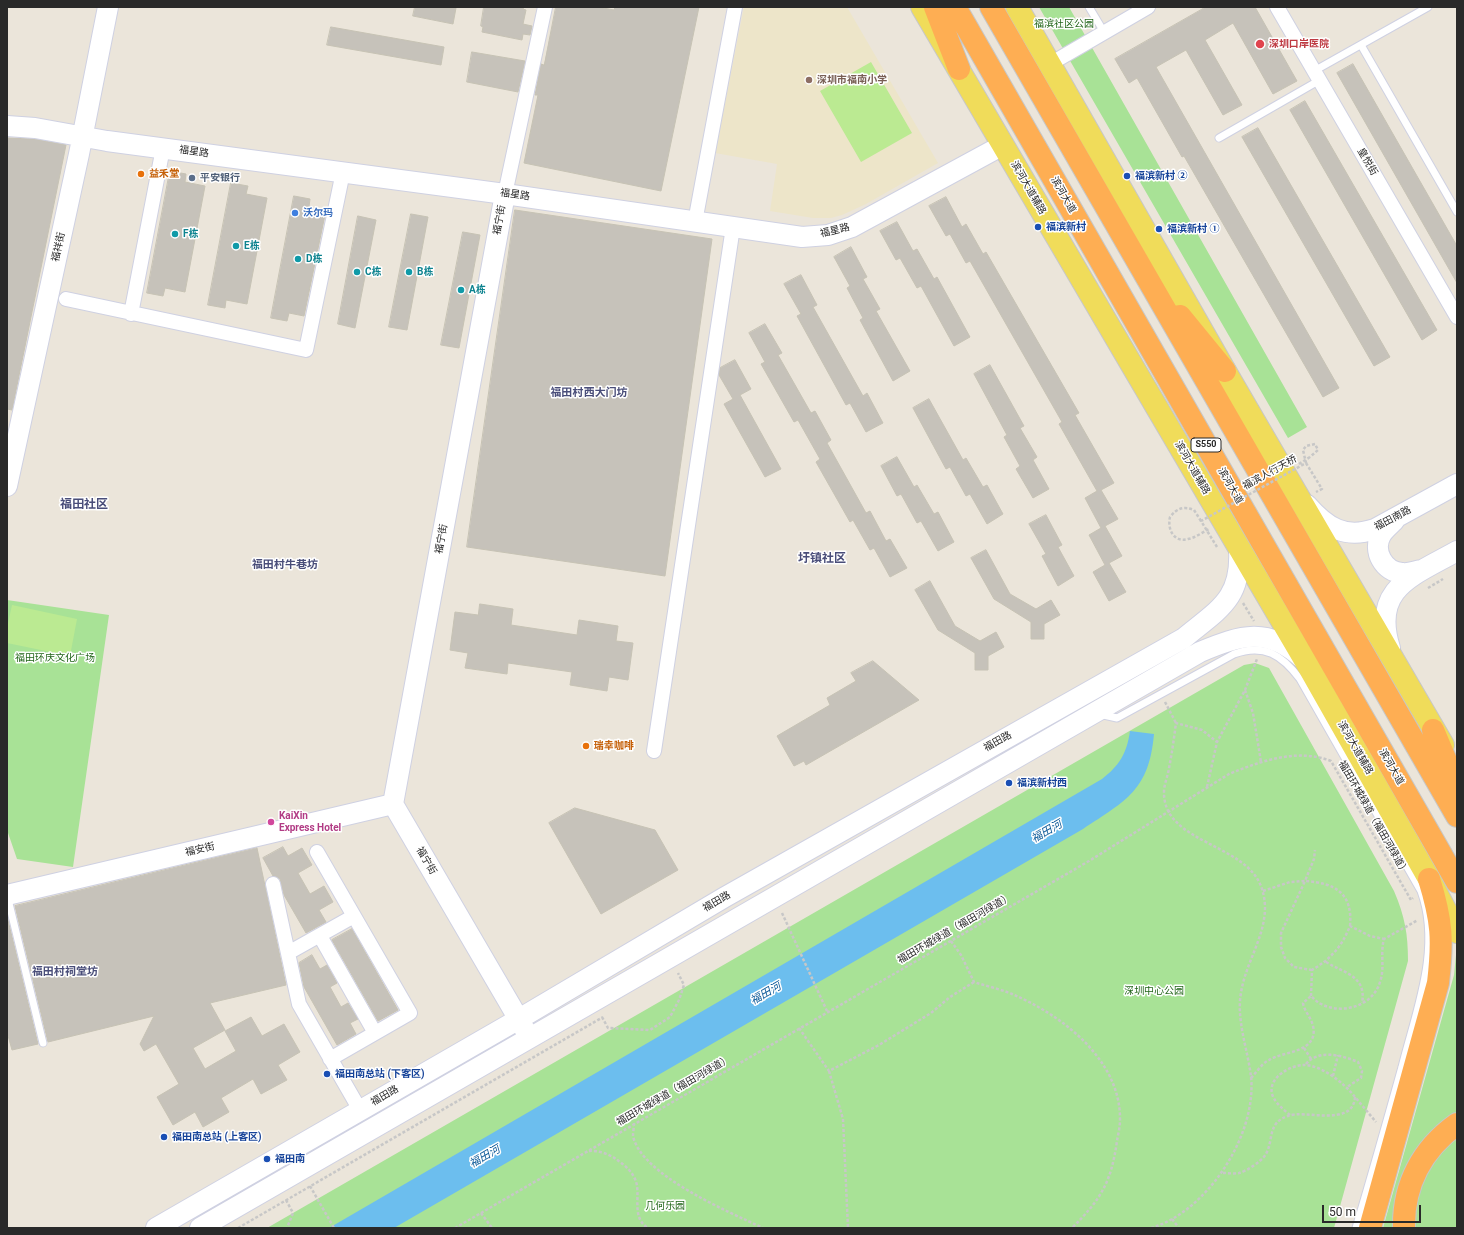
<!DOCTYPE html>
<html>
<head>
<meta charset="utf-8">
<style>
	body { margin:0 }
	#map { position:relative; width:1464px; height:1235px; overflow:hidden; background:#ebe5da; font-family:Roboto,sans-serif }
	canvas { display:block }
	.frame { position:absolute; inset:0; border:8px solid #292929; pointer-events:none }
	.scale { position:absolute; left:1322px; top:1205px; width:99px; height:18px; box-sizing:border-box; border:2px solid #292929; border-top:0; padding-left:5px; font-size:12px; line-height:14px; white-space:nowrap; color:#292929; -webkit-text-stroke:3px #fff; paint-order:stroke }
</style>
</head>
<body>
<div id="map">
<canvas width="1464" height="1235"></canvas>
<div class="frame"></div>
<div class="scale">50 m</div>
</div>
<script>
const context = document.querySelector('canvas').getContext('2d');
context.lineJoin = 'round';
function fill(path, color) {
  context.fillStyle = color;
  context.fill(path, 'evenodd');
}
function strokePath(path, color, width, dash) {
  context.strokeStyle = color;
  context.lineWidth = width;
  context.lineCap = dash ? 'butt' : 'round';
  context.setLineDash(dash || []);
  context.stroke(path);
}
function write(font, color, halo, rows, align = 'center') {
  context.font = font + ' Roboto,"Noto Sans SC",sans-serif';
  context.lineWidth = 3;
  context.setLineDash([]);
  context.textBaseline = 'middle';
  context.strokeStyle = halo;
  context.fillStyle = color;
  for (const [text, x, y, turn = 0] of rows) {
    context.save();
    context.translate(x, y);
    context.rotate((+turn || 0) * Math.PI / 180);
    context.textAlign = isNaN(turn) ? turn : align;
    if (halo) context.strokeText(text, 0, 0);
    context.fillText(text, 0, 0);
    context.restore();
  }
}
fill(new Path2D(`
	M 744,7 L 847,7 L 938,163 L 866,204 L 842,215 L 831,218 L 813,218 L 770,211 L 777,164 L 715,153 Z`), '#ede5c9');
fill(new Path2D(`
	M 1039,7 L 1069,7 L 1307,427 L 1288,438 Z
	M 7,600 L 109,615 L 73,867 L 17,859 L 7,830 Z
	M 1255,663 L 1269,668 L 1394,891 C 1405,917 1408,934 1408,961 L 1334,1228 L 267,1228 L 1244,665 Z
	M 1457,945 L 1457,1228 L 1383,1228 L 1454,975 Z`), '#a8e296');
fill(new Path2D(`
	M 871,62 L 912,133 L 861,162 L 820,91 Z
	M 12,605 L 77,619 L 70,656 L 7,643 L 7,628 Z`), '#bbea92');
fill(new Path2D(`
	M 1130,731 L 1154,734 C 1149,790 1127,800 1083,829 L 394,1228 L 329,1228 L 1102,779 C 1119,766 1127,753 1130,731 Z`), '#6cbeee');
const building = new Path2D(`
	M 415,7 L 456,8 L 453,24 L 413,16 Z
	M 484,7 L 524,7 L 523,9 L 526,10 L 523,24 L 532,26 L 530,35 L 523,34 L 522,40 L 482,32 L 483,27 L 481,26 Z
	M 556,7 L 598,7 L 614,10 L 615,7 L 699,7 L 661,191 L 524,163 L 538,95 L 535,95 L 541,64 L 544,65 Z
	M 1206,7 L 1255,7 L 1297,81 L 1273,94 L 1233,23 L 1205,40 L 1242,105 L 1223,115 L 1186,50 L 1156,67 L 1339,388 L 1323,397 L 1184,156 L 1182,157 L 1137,78 L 1129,83 L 1115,59 Z
	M 331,27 L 444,47 L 441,65 L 327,45 Z
	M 472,52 L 525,61 L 518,92 L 467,82 Z
	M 1353,64 L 1457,246 L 1457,283 L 1337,73 Z
	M 1305,101 L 1437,330 L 1422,340 L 1290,110 Z
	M 1258,128 L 1390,357 L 1374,366 L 1242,137 Z
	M 7,138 L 34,139 L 66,145 L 12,410 L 7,409 Z
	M 170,171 L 186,174 L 185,182 L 205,186 L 185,292 L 165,288 L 163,296 L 147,293 Z
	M 231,183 L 248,186 L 246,194 L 267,198 L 247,304 L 226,300 L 225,308 L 208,305 Z
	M 294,196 L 310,199 L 309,207 L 326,210 L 304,316 L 289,313 L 287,321 L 271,318 Z
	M 946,197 L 962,227 L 966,224 L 983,254 L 986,252 L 1079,413 L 1075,415 L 1114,483 L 1101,490 L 1118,519 L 1105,526 L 1122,556 L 1109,563 L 1126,592 L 1109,601 L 1093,572 L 1105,565 L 1089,535 L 1101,528 L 1085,498 L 1097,491 L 1059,424 L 1062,422 L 970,261 L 966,263 L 950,234 L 946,236 L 929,206 Z
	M 515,210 L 712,239 L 665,576 L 467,547 Z
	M 411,214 L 428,217 L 407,330 L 389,327 Z
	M 358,216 L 376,220 L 355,328 L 338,324 Z
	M 897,222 L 913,251 L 917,249 L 934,279 L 937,277 L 970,337 L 954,346 L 921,286 L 917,288 L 900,258 L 896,260 L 880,231 Z
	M 463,232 L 480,235 L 459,348 L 441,345 Z
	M 851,247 L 867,277 L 863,279 L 880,309 L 876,311 L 910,371 L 893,381 L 860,320 L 863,318 L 847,288 L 850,286 L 834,257 Z
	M 801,275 L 817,305 L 813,307 L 863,396 L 867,393 L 883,423 L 866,432 L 850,403 L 846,405 L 797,316 L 801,314 L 784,284 Z
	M 765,324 L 782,353 L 778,355 L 811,413 L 815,411 L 831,440 L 827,443 L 866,513 L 870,511 L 886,541 L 890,539 L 907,568 L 890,577 L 874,548 L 870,550 L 853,520 L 850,522 L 816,462 L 820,459 L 798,420 L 794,422 L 761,364 L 765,362 L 749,333 Z
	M 735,360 L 751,389 L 740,395 L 781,469 L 765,477 L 724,404 L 733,399 L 719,375 L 720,368 Z
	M 990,365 L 1024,426 L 1020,428 L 1037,457 L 1033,460 L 1049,489 L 1033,498 L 1016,469 L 1020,466 L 1004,437 L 1007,435 L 974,374 Z
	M 929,399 L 963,460 L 966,458 L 983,487 L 987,485 L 1003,514 L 987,524 L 970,494 L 966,496 L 950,467 L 946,469 L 913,408 Z
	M 897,457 L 914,487 L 917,485 L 934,514 L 938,512 L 954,542 L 938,551 L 921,521 L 917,523 L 901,494 L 897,496 L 881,466 Z
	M 1046,515 L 1062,545 L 1058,547 L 1074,576 L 1058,586 L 1042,556 L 1046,554 L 1029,524 Z
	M 986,550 L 1010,594 L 1036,609 L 1051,600 L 1060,615 L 1044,624 L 1044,639 L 1031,639 L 1031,622 L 994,599 L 971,558 Z
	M 930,581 L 955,626 L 980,641 L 996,632 L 1004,647 L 988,656 L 988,670 L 975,670 L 975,653 L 938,630 L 915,590 Z
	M 480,604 L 513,609 L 511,625 L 577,635 L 579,620 L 618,626 L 616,641 L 633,643 L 628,680 L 609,677 L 607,691 L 570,685 L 572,672 L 508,663 L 507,674 L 465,668 L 468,653 L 450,650 L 455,612 L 478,615 Z
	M 873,661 L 919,700 L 806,765 L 804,761 L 794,766 L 777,736 L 830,705 L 827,698 L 856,681 L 851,673 Z
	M 575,808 L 655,830 L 678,870 L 601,914 L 549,823 Z
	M 283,847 L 288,856 L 302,848 L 312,865 L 298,873 L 310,894 L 324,886 L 333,902 L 319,910 L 326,922 L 306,933 L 284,895 L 280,879 L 273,876 L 263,858 Z
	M 257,848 L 286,985 L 210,1003 L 225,1030 L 193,1048 L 205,1069 L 236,1051 L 225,1031 L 251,1017 L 262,1036 L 284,1024 L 300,1052 L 278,1065 L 287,1080 L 261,1094 L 253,1079 L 221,1098 L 229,1112 L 203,1127 L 195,1112 L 173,1125 L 157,1097 L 179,1084 L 156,1044 L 144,1051 L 140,1044 L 154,1016 L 48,1042 L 15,906 Z
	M 7,916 L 38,1044 L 12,1050 L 7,1032 Z
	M 352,929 L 398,1010 L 378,1021 L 332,940 Z
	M 312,955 L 320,969 L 327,965 L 337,983 L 330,987 L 341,1007 L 348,1003 L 358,1019 L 350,1023 L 356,1034 L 337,1045 L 304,987 L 299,963 Z`);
fill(building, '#c6c2ba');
strokePath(building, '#c6c2b4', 1);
const lane = new Path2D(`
	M 1089,7 L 1104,32
	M 1361,45 L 1457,212
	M 1314,71 L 1428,7
	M 1219,138 L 1320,80
	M 1099,714 L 1117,718 L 1234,654 C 1264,643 1282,655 1300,679 L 1421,891 C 1442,948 1416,1011 1402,1067 C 1387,1121 1372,1174 1356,1228
	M 7,895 L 43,1043`);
const street = new Path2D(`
	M 1277,7 L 1457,317
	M 1050,64 L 1148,7
	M 505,194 L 545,7
	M 695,222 L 735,7
	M 66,299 L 306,350 L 343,172
	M 131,314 L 163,148
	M 654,751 L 733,227
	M 317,852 L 410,1013 L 330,1059
	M 273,884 L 299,1004 L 360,1110
	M 320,936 L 375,1033
	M 288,953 L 354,916`);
const secondary = new Path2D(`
	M 7,126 L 35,128 L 107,141 L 505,194 L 802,237 L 828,235 L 852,227 L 1003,145
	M 505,194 L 393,804 L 525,1030
	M 7,486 L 79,154 L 108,7
	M 1307,505 C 1327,528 1345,539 1375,529 L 1457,484
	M 1394,521 C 1390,525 1384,530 1381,535 C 1372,551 1384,572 1402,573 C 1409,574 1415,571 1421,570
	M 1390,648 C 1371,588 1413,576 1457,551
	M 7,895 L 393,804
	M 156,1228 L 519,1019 L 725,897 L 1184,638 C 1219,609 1242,599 1239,549
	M 200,1228 L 1200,652 C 1241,635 1268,626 1303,659`);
const primary = new Path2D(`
	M 922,7 L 1306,662 L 1429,879 L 1457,932
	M 1017,7 L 1225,371 L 1443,745`);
const highway = new Path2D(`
	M 935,7 L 959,69
	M 955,7 L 1457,882
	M 991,7 L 1457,816
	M 1180,316 L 1225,371
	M 1433,730 L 1457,787
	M 1370,1228 L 1438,983 C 1443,940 1442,921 1429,879
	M 1404,1228 C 1403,1185 1422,1149 1457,1124`);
strokePath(lane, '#cfd1e2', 9);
strokePath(street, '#cfd1e2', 16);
strokePath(secondary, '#cfd1e2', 22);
strokePath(primary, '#c7c7c7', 24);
strokePath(highway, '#c7c7c7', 24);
strokePath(new Path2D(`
	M 1306,463 L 1322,489 L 1316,492
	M 1299,464 L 1310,457
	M 1201,521 L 1194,510 C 1184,506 1177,508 1170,517 C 1167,529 1174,543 1188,539 C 1195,538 1203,532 1209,529
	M 1428,588 L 1443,579
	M 1243,603 L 1254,621
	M 1245,690 L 1253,713 L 1261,762
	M 1165,702 L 1176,723
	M 1207,787 L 1217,742 L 1245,690 L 1257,659
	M 1263,891 L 1290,882 L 1305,881 L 1314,859 L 1315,850
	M 782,913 L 827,1011
	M 951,941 L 961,955 L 974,982 C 986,986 1000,989 1012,994 C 1062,1015 1121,1060 1120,1120 C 1120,1127 1118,1135 1117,1141 C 1111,1183 1101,1199 1072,1228
	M 1326,962 C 1344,973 1367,976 1362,1003
	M 1312,970 L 1294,967 L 1285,958 L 1281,947 L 1281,933 L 1305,881 C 1335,883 1353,893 1350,926
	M 1311,996 L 1312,970 C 1331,959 1342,946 1350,926 L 1370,936 L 1384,939
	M 602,1017 L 608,1028 L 650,1030 L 670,1017 L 679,1000 L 684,985 L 678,973
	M 799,1028 L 829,1071 L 879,1045 L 931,1013 L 950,997 L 974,982
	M 1304,1048 L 1311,1059
	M 1306,1064 C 1319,1049 1341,1055 1358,1062 L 1362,1071 L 1361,1078 L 1347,1087
	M 829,1071 L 843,1119 L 848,1228
	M 1333,1076 L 1338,1055
	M 1251,1078 C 1257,1072 1262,1063 1269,1060 C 1283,1051 1319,1053 1313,1026 C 1311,1017 1304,1011 1303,1003 L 1311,996 C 1314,999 1317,1002 1321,1004 C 1342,1015 1373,1006 1380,982 C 1385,968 1380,953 1384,939 L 1418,920
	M 1290,1115 C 1283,1109 1275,1103 1272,1094 C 1268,1077 1291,1065 1304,1065 C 1322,1065 1345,1084 1355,1097
	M 634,1123 C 634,1127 633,1132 633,1136 C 641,1175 729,1212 763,1228
	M 589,1151 C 597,1150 609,1154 616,1159 C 623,1164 631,1170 635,1179 C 642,1194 630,1217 648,1228
	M 1223,1173 C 1228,1173 1234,1174 1239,1173 C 1247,1171 1262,1161 1266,1154 C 1274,1139 1267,1123 1288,1116 C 1304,1109 1353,1128 1355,1097 L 1376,1122
	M 310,1186 L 334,1228
	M 286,1200 L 293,1213 L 287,1228
	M 481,1213 L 492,1228
	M 1172,1219 L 1179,1228
	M 238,1228 L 603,1017
	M 455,1228 L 1089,861 L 1229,774 C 1261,761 1297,748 1331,761 L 1411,900 L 1413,898
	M 1151,1228 C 1207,1212 1257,1135 1251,1077 C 1248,1050 1236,1020 1241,993 C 1246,958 1274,926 1262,889 C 1248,843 1163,844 1164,792 C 1164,784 1168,776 1169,768 C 1172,753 1174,738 1176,723 L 1202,730 L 1217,742`), '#c7c7c7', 2.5, [3, 2]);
strokePath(lane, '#fff', 7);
strokePath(street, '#fff', 14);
strokePath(secondary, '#fff', 20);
strokePath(primary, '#f0dc5a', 22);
strokePath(highway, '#feae53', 22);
strokePath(new Path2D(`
	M 1217,547 L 1201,521 L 1306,463 L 1303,450 L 1306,446 L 1315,444 L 1318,450 L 1310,457`), '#c7c7c7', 2.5, [3, 2]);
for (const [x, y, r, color] of [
	[1260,44,5,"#e0444e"],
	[809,80,4,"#8d6e63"],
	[141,174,4,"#e8710a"],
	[1127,176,4,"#1a4fb4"],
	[192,178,4,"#5c6f8a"],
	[295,213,4,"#3f7fe0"],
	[1038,227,4,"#1a4fb4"],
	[1159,229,4,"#1a4fb4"],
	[175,234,4,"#0f9aa8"],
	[236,246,4,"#0f9aa8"],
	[298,259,4,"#0f9aa8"],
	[357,272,4,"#0f9aa8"],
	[409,272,4,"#0f9aa8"],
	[461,290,4,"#0f9aa8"],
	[586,746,4,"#e8710a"],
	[1009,783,4,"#1a4fb4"],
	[271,822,4,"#d1479c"],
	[327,1074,4,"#1a4fb4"],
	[164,1137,4,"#1a4fb4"],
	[267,1159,4,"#1a4fb4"]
]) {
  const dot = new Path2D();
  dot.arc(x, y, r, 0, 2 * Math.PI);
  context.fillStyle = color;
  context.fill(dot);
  strokePath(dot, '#fff', 1.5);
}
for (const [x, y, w] of [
	[1206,445,30]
]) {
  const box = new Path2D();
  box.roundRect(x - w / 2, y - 7, w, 14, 3);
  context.fillStyle = '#fff';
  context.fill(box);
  strokePath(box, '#292929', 1);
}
write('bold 9px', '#292929', null, [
	["S550",1206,445]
]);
write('10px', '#226519', '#fff', [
	["福滨社区公园",1064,24],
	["福田环庆文化广场",55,658],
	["深圳中心公园",1154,991],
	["几何乐园",665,1206]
]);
write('bold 10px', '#be3a42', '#fff', [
	["深圳口岸医院",1269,44]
], 'left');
write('bold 10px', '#785e54', '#fff', [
	["深圳市福南小学",817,80]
], 'left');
write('10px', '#292929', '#fff', [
	["福星路",194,152,8],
	["皇悦街",1367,162,60],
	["滨河大道辅路",1028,188,60],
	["福星路",515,195,8],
	["滨河大道",1063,195,60],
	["福宁街",500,220,-80],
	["福星路",835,231,-14],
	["福祥街",59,247,-78],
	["滨河大道辅路",1192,468,60],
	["福滨人行天桥",1270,473,-29],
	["滨河大道",1230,486,60],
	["福田南路",1393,519,-28],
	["福宁街",442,539,-80],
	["福田路",998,742,-29],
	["滨河大道辅路",1355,748,60],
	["滨河大道",1391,767,60],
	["福田环城绿道（福田河绿道）",1373,818,60],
	["福安街",200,850,-13],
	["福宁街",426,861,60],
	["福田路",717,902,-30],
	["福田环城绿道（福田河绿道）",955,929,-30],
	["福田环城绿道（福田河绿道）",674,1091,-30],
	["福田路",385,1096,-30]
]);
write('bold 10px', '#c56008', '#fff', [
	["益禾堂",149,174],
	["瑞幸咖啡",594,746]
], 'left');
write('bold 10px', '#164399', '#fff', [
	["福滨新村 ②",1135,176],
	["福滨新村",1046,227],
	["福滨新村 ①",1167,229],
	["福滨新村西",1017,783],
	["福田南总站 (下客区)",335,1074],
	["福田南总站 (上客区)",172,1137],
	["福田南",275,1159]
], 'left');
write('bold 10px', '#4e5e75', '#fff', [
	["平安银行",200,178]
], 'left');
write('bold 10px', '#366cbe', '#fff', [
	["沃尔玛",303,213]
], 'left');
write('bold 10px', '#0d838f', '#fff', [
	["F栋",183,234],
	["E栋",244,246],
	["D栋",306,259],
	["C栋",365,272],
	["B栋",417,272],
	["A栋",469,290]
], 'left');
write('bold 10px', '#b23c85', '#fff', [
	["KaiXin",279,816],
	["Express Hotel",279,828]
], 'left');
write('bold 11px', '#494d79', '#fff', [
	["福田村西大门坊",589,393],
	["福田村牛巷坊",285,565],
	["福田村祠堂坊",65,972]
]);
write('italic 11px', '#0d5a98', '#fff', [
	["福田河",1047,832,-30],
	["福田河",766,994,-30],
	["福田河",485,1157,-30]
]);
write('bold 12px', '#494d79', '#fff', [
	["福田社区",84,505],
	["圩镇社区",822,559]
]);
</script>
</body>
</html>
